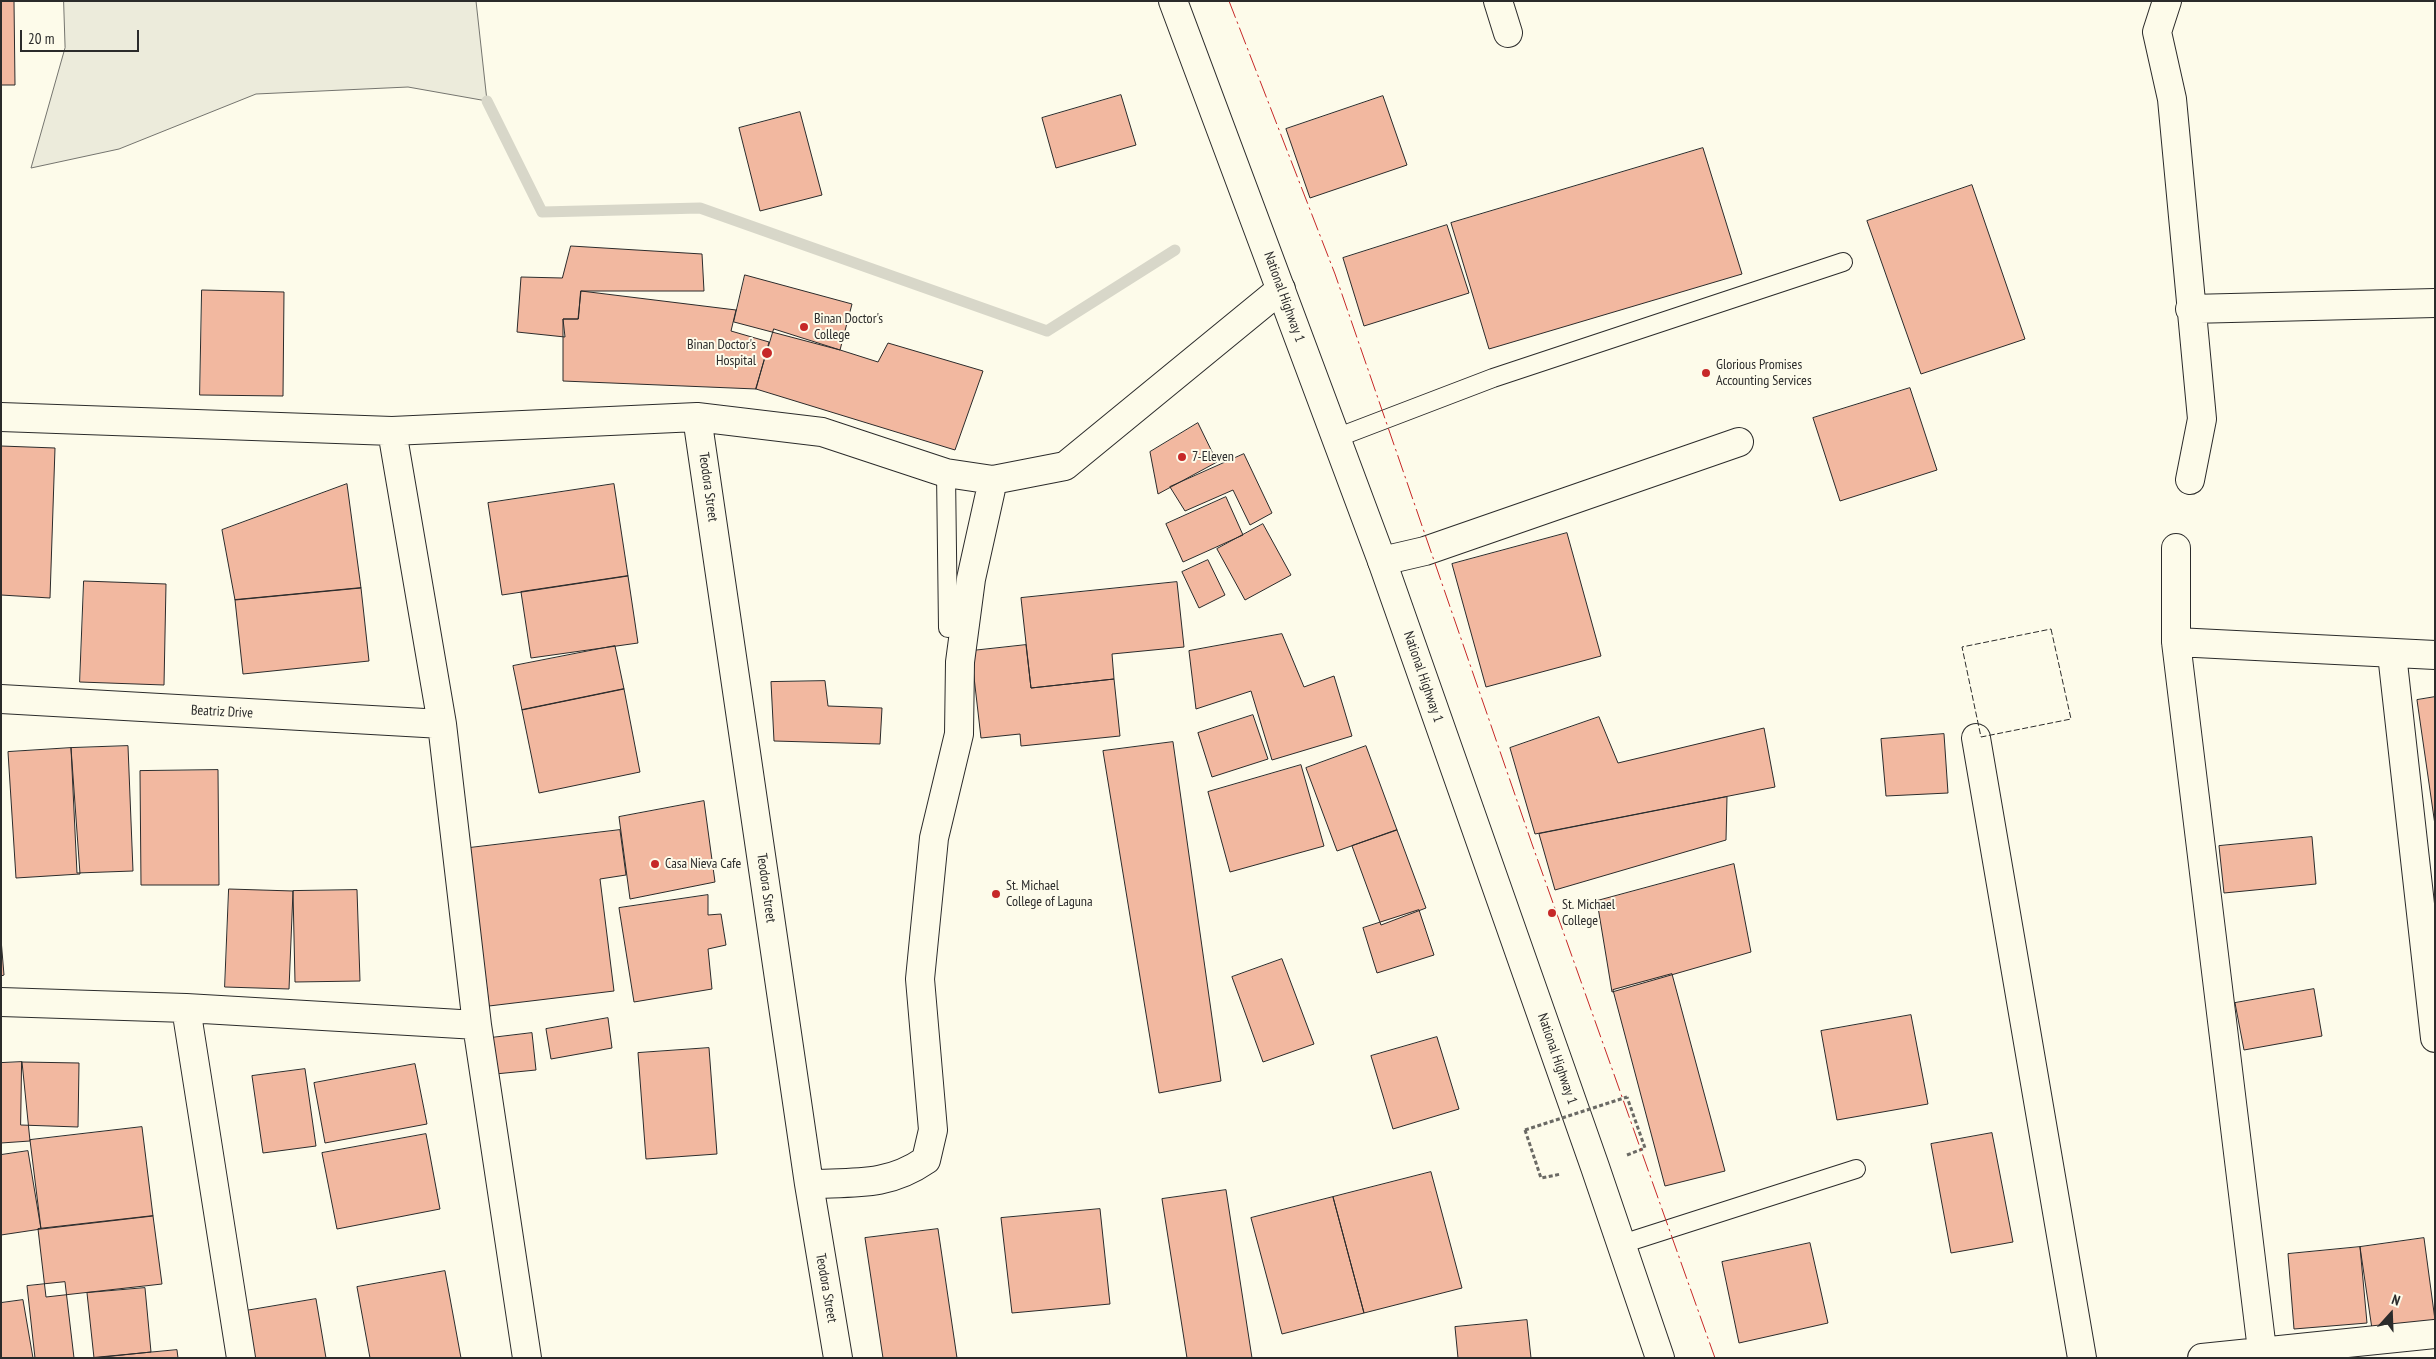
<!DOCTYPE html>
<html>
<head>
<meta charset="utf-8">
<style>
	body { margin:0 }
	#map { position:relative; width:2436px; height:1359px; overflow:hidden; background:#fdfbea; font-family:"PT Sans Narrow",sans-serif }
	canvas { display:block }
	.frame { position:absolute; inset:0; border:2px solid #2b2b2b; pointer-events:none }
	.north { position:absolute; left:2366px; top:1289px; width:50px; height:50px; -webkit-text-stroke:4px #fdfbea; paint-order:stroke; rotate:20deg; font-size:14px; font-weight:700; line-height:20px; text-align:center; color:#2b2b2b }
	.north::after { content:''; display:block; margin:auto; width:18px; height:22px; background:#2b2b2b; clip-path:polygon(50% 0,100% 100%,50% 72%,0 100%) }
	.scale { position:absolute; left:20px; top:30px; width:119px; height:22px; box-sizing:border-box; border:2px solid #2b2b2b; border-top:0; padding-left:6px; font-size:15px; line-height:18px; white-space:nowrap; color:#2b2b2b; -webkit-text-stroke:4px #fdfbea; paint-order:stroke }
</style>
</head>
<body>
<div id="map">
<canvas width="2436" height="1359"></canvas>
<div class="frame"></div>
<div class="north">N</div>
<div class="scale">20 m</div>
</div>
<script>
const context = document.querySelector('canvas').getContext('2d');
context.lineJoin = 'round';
function fill(path, color) {
  context.fillStyle = color;
  context.fill(path, 'evenodd');
}
function strokePath(path, color, width, dash) {
  context.strokeStyle = color;
  context.lineWidth = width;
  context.lineCap = dash ? 'butt' : 'round';
  context.setLineDash(dash || []);
  context.stroke(path);
}
function write(font, color, halo, rows, align = 'center') {
  context.font = font + ' "PT Sans Narrow",sans-serif';
  context.lineWidth = 4;
  context.setLineDash([]);
  context.textBaseline = 'middle';
  context.strokeStyle = halo;
  context.fillStyle = color;
  for (const [text, x, y, turn = 0] of rows) {
    context.save();
    context.translate(x, y);
    context.rotate((+turn || 0) * Math.PI / 180);
    context.textAlign = isNaN(turn) ? turn : align;
    if (halo) context.strokeText(text, 0, 0);
    context.fillText(text, 0, 0);
    context.restore();
  }
}
const green = new Path2D(`
	M 64,1 L 476,1 L 487,101 L 408,87 L 256,94 L 119,149 L 31,168 L 65,48 Z`);
fill(green, '#ecebdb');
strokePath(green, '#74746e', 1);
strokePath(new Path2D(`
	M 487,101 L 542,212 L 700,208 L 1047,331 L 1175,250`), '#d8d7c9', 11);
const building = new Path2D(`
	M 1,1 L 14,1 L 15,85 L 1,85 Z
	M 1121,95 L 1136,145 L 1056,168 L 1042,118 Z
	M 1383,96 L 1407,165 L 1310,198 L 1286,129 Z
	M 800,112 L 822,195 L 760,211 L 739,128 Z
	M 1703,148 L 1742,274 L 1489,349 L 1451,223 Z
	M 1972,185 L 2025,339 L 1921,374 L 1867,221 Z
	M 1447,225 L 1469,293 L 1364,326 L 1343,258 Z
	M 571,246 L 702,254 L 704,291 L 581,291 L 578,319 L 563,319 L 565,337 L 517,332 L 521,277 L 562,278 Z
	M 745,275 L 852,304 L 840,350 L 734,322 Z
	M 202,290 L 284,292 L 283,396 L 200,395 Z
	M 581,291 L 736,310 L 731,331 L 769,342 L 756,389 L 563,381 L 563,319 L 578,319 Z
	M 774,329 L 878,362 L 888,343 L 983,371 L 955,450 L 756,389 Z
	M 1910,388 L 1937,470 L 1840,501 L 1813,418 Z
	M 1198,423 L 1217,462 L 1158,494 L 1150,452 Z
	M 1,446 L 55,448 L 50,598 L 1,595 Z
	M 1244,454 L 1272,513 L 1250,525 L 1233,490 L 1185,511 L 1170,487 Z
	M 347,484 L 361,588 L 235,600 L 222,530 Z
	M 614,484 L 628,576 L 502,595 L 488,503 Z
	M 1226,497 L 1243,535 L 1183,562 L 1166,524 Z
	M 1263,524 L 1291,575 L 1245,600 L 1217,549 Z
	M 1567,533 L 1601,656 L 1486,687 L 1452,564 Z
	M 1208,560 L 1225,595 L 1199,608 L 1182,572 Z
	M 628,576 L 638,643 L 531,658 L 521,592 Z
	M 84,581 L 166,584 L 164,685 L 80,682 Z
	M 1177,582 L 1184,647 L 1112,654 L 1114,679 L 1031,688 L 1021,598 Z
	M 361,588 L 369,661 L 243,674 L 235,600 Z
	M 1282,634 L 1304,687 L 1334,676 L 1352,736 L 1272,760 L 1251,691 L 1196,709 L 1189,651 Z
	M 1026,645 L 1031,688 L 1114,679 L 1120,736 L 1021,746 L 1020,734 L 981,738 L 971,651 Z
	M 615,646 L 624,689 L 522,710 L 513,666 Z
	M 825,681 L 828,706 L 882,708 L 880,744 L 774,741 L 771,682 Z
	M 624,689 L 640,772 L 539,793 L 522,710 Z
	M 2435,697 L 2435,825 L 2417,700 Z
	M 1253,715 L 1268,759 L 1212,777 L 1198,733 Z
	M 1599,717 L 1618,763 L 1764,728 L 1775,787 L 1535,834 L 1510,748 Z
	M 1944,734 L 1948,793 L 1886,796 L 1881,739 Z
	M 1173,742 L 1221,1081 L 1159,1093 L 1103,751 Z
	M 128,746 L 133,871 L 77,873 L 71,748 Z
	M 1366,746 L 1397,830 L 1337,851 L 1306,768 Z
	M 71,748 L 80,874 L 16,878 L 8,752 Z
	M 1301,765 L 1324,846 L 1230,872 L 1208,792 Z
	M 218,770 L 219,885 L 141,885 L 140,771 Z
	M 1727,797 L 1726,840 L 1555,890 L 1539,834 Z
	M 704,801 L 715,882 L 630,899 L 619,817 Z
	M 620,830 L 626,875 L 600,879 L 614,991 L 489,1006 L 469,848 Z
	M 1397,830 L 1426,908 L 1381,925 L 1352,846 Z
	M 2312,837 L 2316,884 L 2224,893 L 2219,846 Z
	M 1734,864 L 1751,952 L 1612,992 L 1597,901 Z
	M 229,889 L 293,891 L 289,989 L 225,987 Z
	M 357,890 L 360,981 L 295,982 L 293,891 Z
	M 708,895 L 708,915 L 721,914 L 726,945 L 708,949 L 712,989 L 634,1002 L 619,908 Z
	M 1419,910 L 1434,955 L 1377,973 L 1363,928 Z
	M 1,939 L 4,975 L 1,976 Z
	M 1282,959 L 1314,1044 L 1263,1062 L 1232,977 Z
	M 1672,974 L 1725,1171 L 1665,1186 L 1613,990 Z
	M 2314,989 L 2322,1036 L 2244,1050 L 2235,1003 Z
	M 1911,1015 L 1928,1104 L 1837,1120 L 1821,1031 Z
	M 608,1018 L 612,1048 L 551,1059 L 546,1029 Z
	M 532,1033 L 536,1070 L 485,1075 L 482,1039 Z
	M 1437,1037 L 1459,1109 L 1393,1129 L 1371,1056 Z
	M 709,1048 L 717,1154 L 646,1159 L 638,1053 Z
	M 22,1062 L 79,1063 L 78,1127 L 21,1125 Z
	M 22,1062 L 30,1141 L 1,1143 L 1,1063 Z
	M 415,1064 L 427,1124 L 325,1143 L 314,1083 Z
	M 305,1069 L 316,1146 L 263,1153 L 252,1076 Z
	M 142,1127 L 153,1216 L 41,1229 L 30,1140 Z
	M 1992,1133 L 2013,1242 L 1951,1253 L 1931,1144 Z
	M 426,1134 L 440,1209 L 337,1229 L 322,1153 Z
	M 28,1151 L 41,1229 L 1,1235 L 1,1155 Z
	M 1431,1172 L 1462,1288 L 1364,1313 L 1333,1197 Z
	M 1226,1190 L 1252,1358 L 1187,1358 L 1162,1199 Z
	M 1333,1197 L 1364,1313 L 1282,1334 L 1251,1218 Z
	M 1100,1209 L 1110,1304 L 1012,1313 L 1001,1218 Z
	M 153,1216 L 162,1284 L 46,1297 L 38,1229 Z
	M 938,1229 L 957,1358 L 883,1358 L 865,1238 Z
	M 2424,1238 L 2435,1320 L 2372,1329 L 2360,1247 Z
	M 1810,1243 L 1828,1323 L 1739,1343 L 1722,1262 Z
	M 2360,1247 L 2367,1323 L 2294,1329 L 2288,1254 Z
	M 445,1271 L 461,1358 L 370,1358 L 357,1287 Z
	M 65,1282 L 74,1358 L 35,1358 L 27,1286 Z
	M 145,1288 L 151,1352 L 94,1358 L 87,1293 Z
	M 316,1299 L 326,1358 L 253,1358 L 245,1311 Z
	M 23,1300 L 33,1358 L 1,1358 L 1,1303 Z
	M 1527,1320 L 1531,1358 L 1458,1358 L 1455,1327 Z
	M 177,1350 L 178,1358 L 89,1358 Z`);
fill(building, '#f2b8a0');
strokePath(building, '#2b2b2b', 1);
const service = new Path2D(`
	M 1336,438 L 1493,378 L 1843,262
	M 946,473 L 948,628
	M 1622,1244 L 1856,1169`);
const minor = new Path2D(`
	M 1498,1 L 1508,33
	M 2167,1 L 2157,32 L 2172,99 L 2202,419 L 2190,480
	M 2190,309 L 2435,303
	M 1,417 L 392,431 L 697,417 L 822,432 L 946,473 L 993,480 L 1065,466 L 1281,289
	M 697,417 L 809,1184 L 838,1358
	M 392,431 L 442,724 L 477,1025 L 527,1358
	M 2176,548 L 2176,642 L 2262,1350
	M 1382,561 L 1425,551 L 1739,442
	M 2176,642 L 2435,655
	M 2392,654 L 2435,1038
	M 1,699 L 442,724
	M 1976,738 L 2082,1358
	M 1,1002 L 186,1008 L 477,1025
	M 186,1008 L 241,1358
	M 809,1184 C 854,1182 887,1187 926,1160 L 933,1130 L 920,979 L 934,838 L 959,734 L 960,662 L 971,579 L 993,480
	M 2202,1358 L 2435,1334`);
const trunk = new Path2D(`
	M 1173,1 L 1382,561 L 1595,1167 L 1660,1358`);
strokePath(service, '#2b2b2b', 20);
strokePath(minor, '#2b2b2b', 30);
strokePath(trunk, '#2b2b2b', 30);
strokePath(new Path2D(`
	M 1525,1130 L 1541,1178 L 1561,1174
	M 1627,1155 L 1645,1148 L 1627,1097`), '#6a6964', 3, [4, 2.5]);
strokePath(service, '#fdfbea', 18);
strokePath(minor, '#fdfbea', 28);
strokePath(trunk, '#fdfbea', 28);
strokePath(new Path2D(`
	M 1525,1130 L 1627,1097`), '#6a6964', 3, [4, 2.5]);
strokePath(new Path2D(`
	M 2051,629 L 2071,719 L 1981,737 L 1962,647 Z`), '#2b2b2b', 1, [6, 2.5]);
strokePath(new Path2D(`
	M 1229,1 L 1335,274 L 1532,844 L 1715,1358`), '#c62828', 1, [18, 4, 2.5, 4]);
for (const [x, y, r, color] of [
	[804,327,5,"#c62828"],
	[767,353,6,"#c62828"],
	[1706,373,5,"#c62828"],
	[1182,457,5,"#c62828"],
	[655,864,5,"#c62828"],
	[996,894,5,"#c62828"],
	[1552,913,5,"#c62828"]
]) {
  const dot = new Path2D();
  dot.arc(x, y, r, 0, 2 * Math.PI);
  context.fillStyle = color;
  context.fill(dot);
  strokePath(dot, '#fdfbea', 2);
}
write('14px', '#2b2b2b', '#fdfbea', [
	["National Highway 1",1284,297,70],
	["Teodora Street",708,487,82],
	["National Highway 1",1423,677,71],
	["Beatriz Drive",222,712,3],
	["Teodora Street",766,888,82],
	["National Highway 1",1557,1059,71],
	["Teodora Street",826,1288,80]
]);
write('14px', '#2b2b2b', '#fdfbea', [
	["Binan Doctor's",814,319],
	["College",814,335],
	["Binan Doctor's",756,345,"right"],
	["Hospital",756,361,"right"],
	["Glorious Promises",1716,365],
	["Accounting Services",1716,381],
	["7-Eleven",1192,457],
	["Casa Nieva Cafe",665,864],
	["St. Michael",1006,886],
	["College of Laguna",1006,902],
	["St. Michael",1562,905],
	["College",1562,921]
], 'left');
</script>
</body>
</html>
